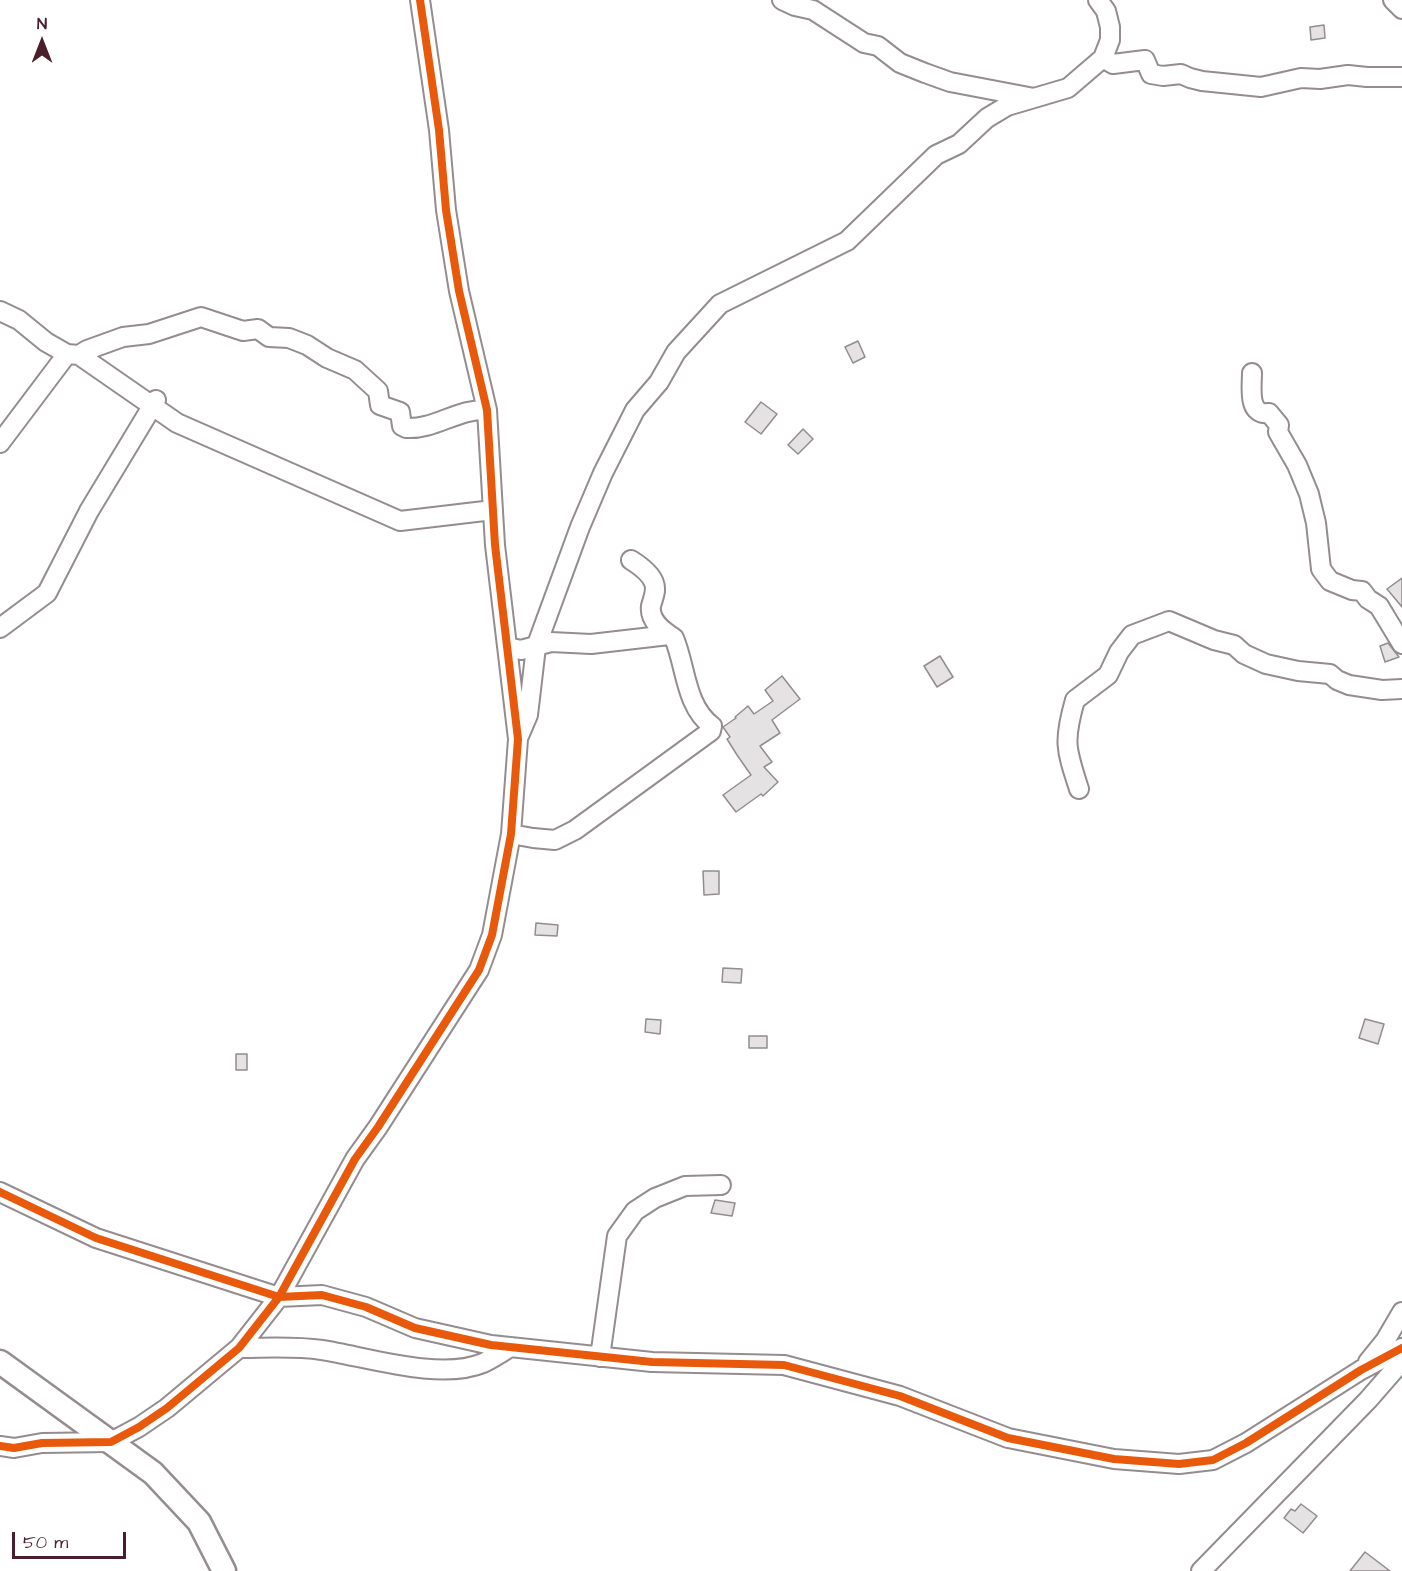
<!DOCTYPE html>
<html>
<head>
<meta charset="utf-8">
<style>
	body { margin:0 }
	#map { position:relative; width:1402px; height:1571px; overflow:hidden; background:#fff; font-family:"Architects Daughter",sans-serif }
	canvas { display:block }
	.north { position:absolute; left:12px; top:12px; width:60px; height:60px; -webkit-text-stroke:4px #fff; paint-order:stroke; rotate:0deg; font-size:16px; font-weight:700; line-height:24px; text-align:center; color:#4a1f2b }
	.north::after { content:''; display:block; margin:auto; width:21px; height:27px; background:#4a1f2b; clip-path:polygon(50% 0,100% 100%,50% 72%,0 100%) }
	.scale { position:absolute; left:12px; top:1532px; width:114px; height:27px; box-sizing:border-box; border:3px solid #4a1f2b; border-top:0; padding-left:8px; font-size:18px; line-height:21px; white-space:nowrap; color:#4a1f2b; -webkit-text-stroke:4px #fff; paint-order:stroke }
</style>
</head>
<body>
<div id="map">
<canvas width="1402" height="1571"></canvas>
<div class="north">N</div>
<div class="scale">50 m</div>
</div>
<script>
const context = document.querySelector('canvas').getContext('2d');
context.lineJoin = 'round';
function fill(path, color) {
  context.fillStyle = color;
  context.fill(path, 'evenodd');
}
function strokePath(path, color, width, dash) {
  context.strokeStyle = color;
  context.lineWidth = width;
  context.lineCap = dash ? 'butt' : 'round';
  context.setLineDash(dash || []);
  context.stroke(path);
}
const building = new Path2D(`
	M 1324,25 L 1325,38 L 1311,40 L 1310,27 Z
	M 858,341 L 865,357 L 853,363 L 845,347 Z
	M 761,402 L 777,414 L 761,434 L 745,422 Z
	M 803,429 L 813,439 L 798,454 L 788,445 Z
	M 1402,578 L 1402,607 L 1387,589 Z
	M 1388,643 L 1399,657 L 1385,662 L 1380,646 Z
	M 940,656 L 953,677 L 937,687 L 924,666 Z
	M 782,676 L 800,699 L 772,720 L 780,733 L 760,746 L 772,762 L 764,767 L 778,782 L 763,796 L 761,794 L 736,812 L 723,795 L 751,775 L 737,755 L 727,739 L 730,737 L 723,727 L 736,718 L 735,717 L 748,706 L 754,714 L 773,701 L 765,690 Z
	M 703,871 L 719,871 L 719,894 L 704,895 Z
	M 536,923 L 558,925 L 557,936 L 535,935 Z
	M 723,968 L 742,969 L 741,983 L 722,982 Z
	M 646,1019 L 661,1020 L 660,1034 L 645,1032 Z
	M 1365,1019 L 1384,1024 L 1378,1044 L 1359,1038 Z
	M 749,1036 L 767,1036 L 767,1048 L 749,1048 Z
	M 236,1054 L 247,1054 L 247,1070 L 236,1070 Z
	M 715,1200 L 735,1203 L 732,1216 L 711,1213 Z
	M 1301,1504 L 1317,1516 L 1303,1533 L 1284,1518 L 1291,1509 L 1295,1511 Z
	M 1365,1552 L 1390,1571 L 1350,1571 Z`);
fill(building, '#e4e2e3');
strokePath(building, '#948c8e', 1.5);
const minor = new Path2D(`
	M 782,0 L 795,6 L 813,10 L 864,43 L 878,46 L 900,63 L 925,73 L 950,82 L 1034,98
	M 1393,0 L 1402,9
	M 1103,58 L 1113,64 L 1145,60 L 1151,74 L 1163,76 L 1181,74 L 1190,78 L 1202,81 L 1261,87 L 1301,78 L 1320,79 L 1348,75 L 1367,77 L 1402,77
	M 0,311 L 19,320 L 46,342 L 67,354 L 79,355 L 87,350 L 123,337 L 149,334 L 201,317 L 243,331 L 258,329 L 269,337 L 289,338 L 307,345 L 327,358 L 355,370 L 378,391 L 380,405 L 400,412 L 402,426 L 406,428 C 434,430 459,408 487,410
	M 79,355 L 177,423 L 400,521 L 493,510
	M 1252,373 C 1252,387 1247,416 1269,413 L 1279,425 L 1278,432 L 1297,465 L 1309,494 L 1316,523 L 1321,569 L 1330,581 L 1352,590 L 1362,591 L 1368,599 L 1379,606 L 1402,644
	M 0,443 L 67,354
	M 0,628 L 47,593 L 89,511 L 156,400
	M 507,647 L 521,650 L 551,642 L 591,644 L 669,635
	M 519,736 L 528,715 L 536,647 L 580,527 L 603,473 L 635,410 L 659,382 L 676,352 L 720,304 L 847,241 L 936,155 L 959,144 L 987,118 L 1007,106 L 1068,88 L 1103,58 L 1110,40 L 1110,27 L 1106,11 L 1098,0
	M 1079,789 C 1066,749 1063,742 1075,700 L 1108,675 L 1119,652 L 1132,635 L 1169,621 L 1214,640 L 1234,645 L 1244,654 L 1266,664 L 1298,671 L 1330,674 L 1337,680 L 1349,685 L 1382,690 L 1402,689
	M 511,834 L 533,838 L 555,840 L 575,830 L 711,731 L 712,726 C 685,706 686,666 674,638 C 663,631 649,621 651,606 C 653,598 657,591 654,583 C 651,574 639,565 631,560
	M 0,1192 L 96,1238 L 279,1297 L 322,1295 L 366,1307 L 415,1328 L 491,1345 L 652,1362 L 784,1365 L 900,1396 L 1008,1438 L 1114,1459 L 1179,1464 L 1213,1460 L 1246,1443 L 1361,1370 L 1402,1348
	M 239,1348 C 267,1348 294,1346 322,1350 C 367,1357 440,1381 483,1363 C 492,1359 502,1352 511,1347
	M 600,1357 L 617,1236 L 635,1211 L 655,1198 L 685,1186 L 721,1185
	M 1368,1362 L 1385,1341 L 1402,1312
	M 0,1446 L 14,1448 L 42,1443 L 111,1442 L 139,1427 L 167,1408 L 239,1348 L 279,1297 L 355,1159 L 378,1127 L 479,970 L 492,935 L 511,834 L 518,739 L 495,545 L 487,410 L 459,291 L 446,210 L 439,130 L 420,0
	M 1201,1571 L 1368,1400 L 1402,1361`);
const major = new Path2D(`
	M 0,1362 L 153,1473 L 199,1522 L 224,1571`);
strokePath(minor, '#948c8e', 22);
strokePath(major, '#948c8e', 27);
strokePath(minor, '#fff', 18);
strokePath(major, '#fff', 22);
strokePath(new Path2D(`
	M 0,1192 L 96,1238 L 279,1297 L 322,1295 L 366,1307 L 415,1328 L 491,1345 L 652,1362 L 784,1365 L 900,1396 L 1008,1438 L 1114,1459 L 1179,1464 L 1213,1460 L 1246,1443 L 1361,1370 L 1402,1348
	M 0,1446 L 14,1448 L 42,1443 L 111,1442 L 139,1427 L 167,1408 L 239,1348 L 279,1297 L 355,1159 L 378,1127 L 479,970 L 492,935 L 511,834 L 518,739 L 495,545 L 487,410 L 459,291 L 446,210 L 439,130 L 420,0`), '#e8590c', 8);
</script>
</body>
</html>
